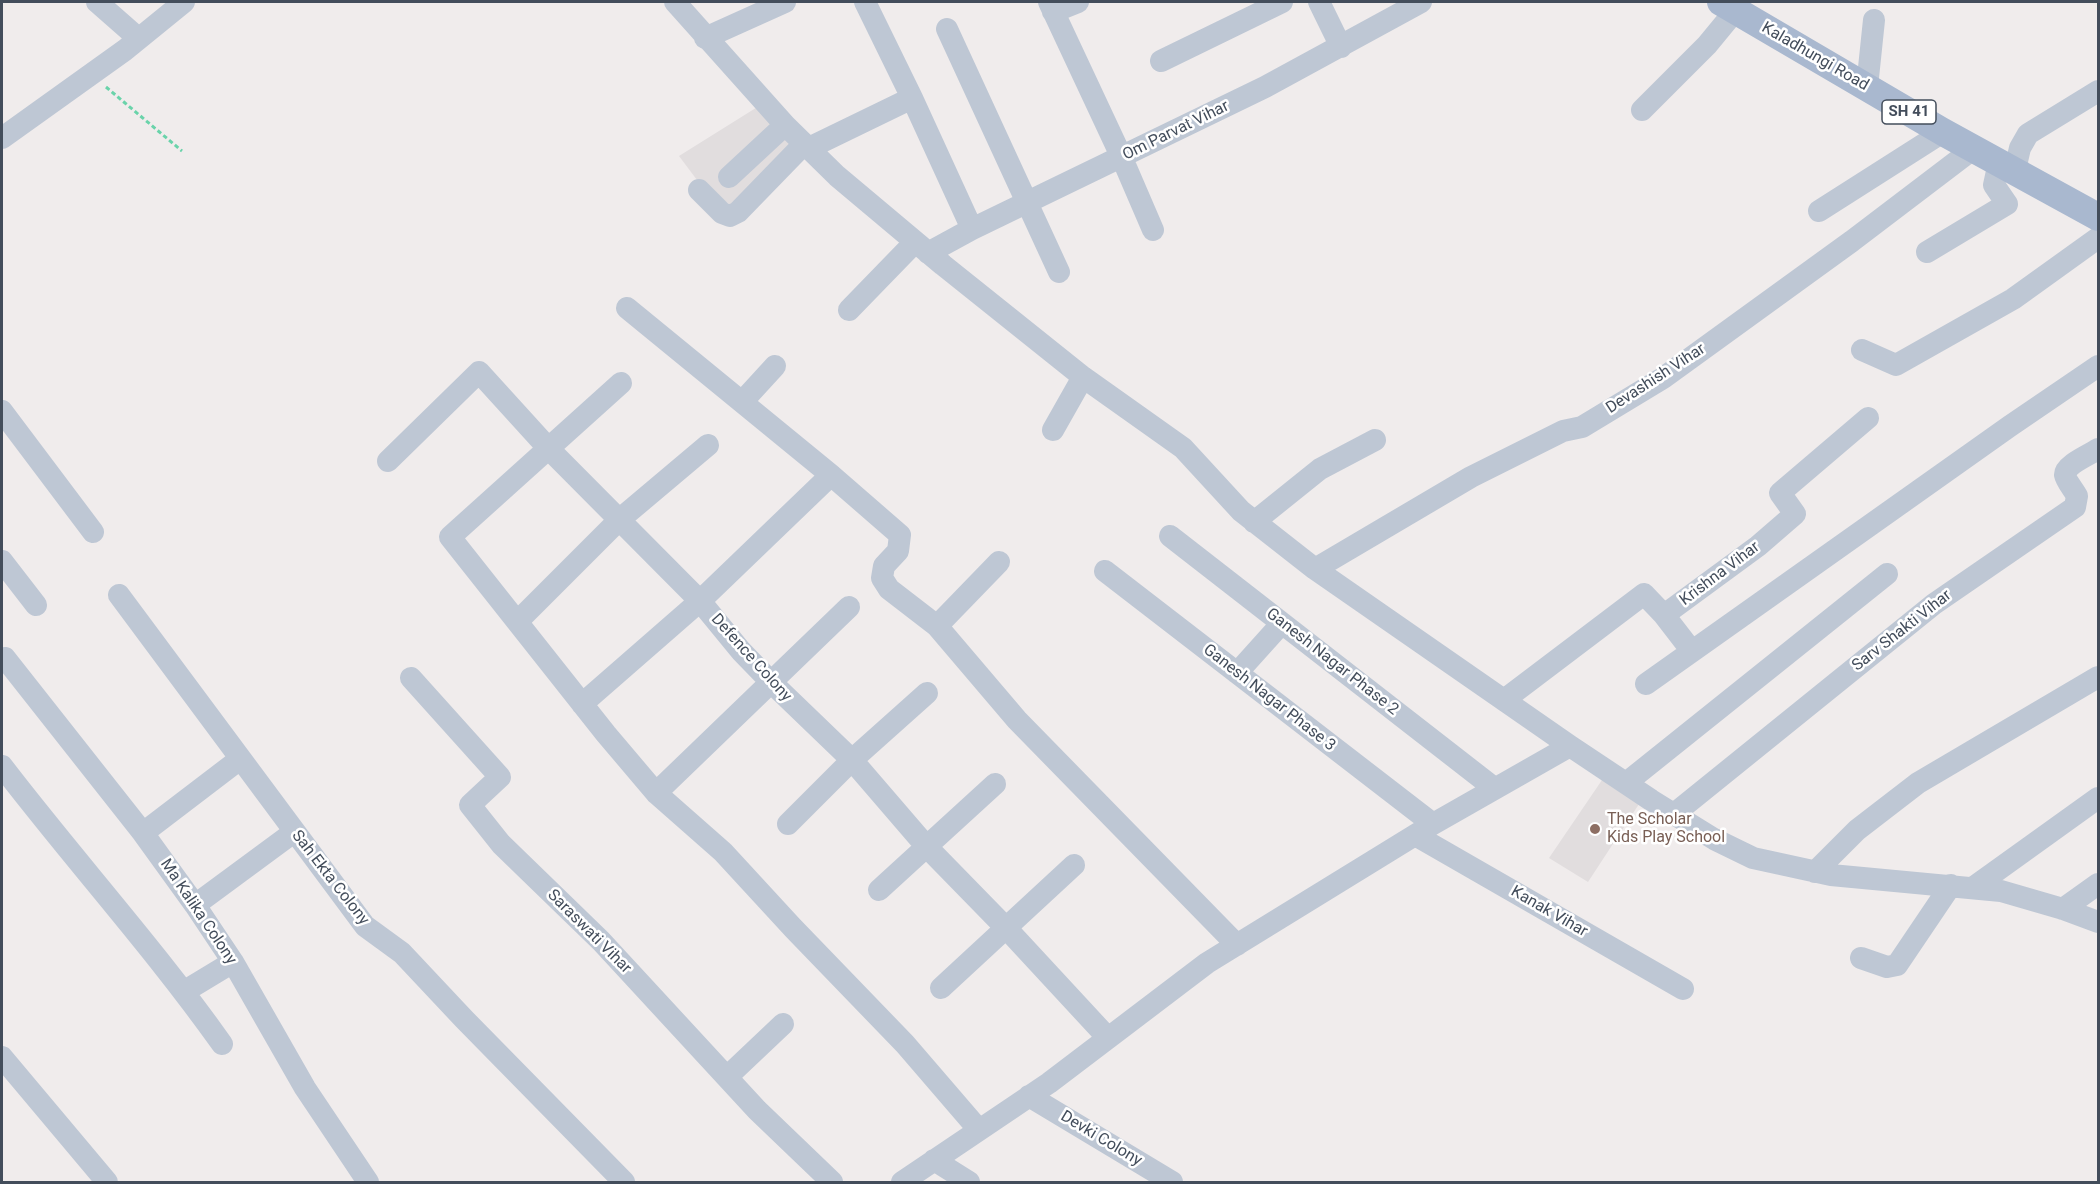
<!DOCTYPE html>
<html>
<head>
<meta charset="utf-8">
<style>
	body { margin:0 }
	#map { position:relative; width:2100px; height:1184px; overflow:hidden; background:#f0ecec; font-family:Roboto,sans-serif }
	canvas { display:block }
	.frame { position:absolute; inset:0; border:3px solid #434d5b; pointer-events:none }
</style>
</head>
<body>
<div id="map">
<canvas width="2100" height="1184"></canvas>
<div class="frame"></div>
</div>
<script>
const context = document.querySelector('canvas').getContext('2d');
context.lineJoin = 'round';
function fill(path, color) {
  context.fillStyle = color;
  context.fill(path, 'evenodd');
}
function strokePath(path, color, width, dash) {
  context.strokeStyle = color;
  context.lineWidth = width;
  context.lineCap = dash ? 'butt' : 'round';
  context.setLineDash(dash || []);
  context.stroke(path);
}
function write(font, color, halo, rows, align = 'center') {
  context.font = font + ' Roboto,sans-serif';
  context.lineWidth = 5;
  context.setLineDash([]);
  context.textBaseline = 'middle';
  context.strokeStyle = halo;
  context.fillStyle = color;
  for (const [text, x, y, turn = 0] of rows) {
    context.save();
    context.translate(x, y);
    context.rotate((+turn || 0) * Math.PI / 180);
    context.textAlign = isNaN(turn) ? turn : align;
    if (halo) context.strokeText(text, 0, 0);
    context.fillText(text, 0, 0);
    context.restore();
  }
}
fill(new Path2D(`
	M 759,106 L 796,144 L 736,209 L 700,184 L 679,156 Z
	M 1602,780 L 1641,801 L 1588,882 L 1549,858 Z`), '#e1ddde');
strokePath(new Path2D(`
	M 106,87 L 182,151`), '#6ad3aa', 3, [4.5, 3]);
strokePath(new Path2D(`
	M 97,2 L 138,38
	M 675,2 L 785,125 L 837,176 L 943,265 L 1083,377 L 1183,448 L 1241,511 L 1315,569 L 1570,746 L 1651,800 L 1714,839 L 1753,858 L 1831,875 L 2001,891 L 2063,909 L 2098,922
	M 865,2 L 912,98 L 972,229
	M 1049,2 L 1122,158 L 1153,230
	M 1319,2 L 1341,47
	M 1053,12 L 1078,2
	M 947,29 L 1059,272
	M 705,38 L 785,2
	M 1161,61 L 1282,2
	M 1867,87 L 1874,20
	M 1642,110 L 1707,45 L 1735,11
	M 2,138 L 125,50 L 184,2
	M 809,148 L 912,98
	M 2018,172 L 2017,161 L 2020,148 L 2028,134 L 2098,91
	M 729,177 L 785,125
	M 699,190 L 722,213 L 730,216 L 738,212 L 804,144
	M 1819,211 L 1943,132
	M 1927,252 L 2007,204 L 1994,185 L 1999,162
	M 928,253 L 972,229 L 1265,87 L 1421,2
	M 627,308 L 831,475 L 900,535 L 898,551 L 884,566 L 882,578 L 889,589 L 937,626 L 1017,720 L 1237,945
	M 849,310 L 915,242
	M 1862,350 L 1896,365 L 2013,299 L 2098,238
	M 621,383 L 450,537 L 606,734 L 656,793 L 723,852 L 793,928 L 905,1044 L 979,1130
	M 742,402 L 775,366
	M 2,411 L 93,532
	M 1053,430 L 1083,377
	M 388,461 L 479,372 L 549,449 L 700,601 L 741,651 L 772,683 L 852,760 L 926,846 L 1008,930 L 1108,1038
	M 1254,522 L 1320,469 L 1375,440
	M 1170,536 L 1494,788
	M 2,561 L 36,605
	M 1315,569 L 1471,477 L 1563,431 L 1582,427 L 1663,378 L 1852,241 L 1973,149
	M 1105,571 L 1433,824
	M 119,595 L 365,926 L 402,953 L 464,1019 L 624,1182
	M 1664,615 L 1691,650
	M 518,621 L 619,520 L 708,445
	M 937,626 L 999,562
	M 5,658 L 143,833 L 195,905 L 233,962 L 305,1088 L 368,1182
	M 1237,673 L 1282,623
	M 411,678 L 500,777 L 470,805 L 501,844 L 601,941 L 757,1110 L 832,1182
	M 1646,684 L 2010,426 L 2098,366
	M 1504,700 L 1644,594 L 1664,615 L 1758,546 L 1795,514 L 1780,493 L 1868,418
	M 582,704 L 700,601 L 831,475
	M 2,766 C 74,860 154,948 222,1044
	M 1626,783 L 1887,574
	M 656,793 L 849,607
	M 1674,814 L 1934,604 L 2075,507 L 2077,496 C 2074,490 2066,481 2065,475 C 2064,465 2091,454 2098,449
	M 788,824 L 852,760 L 927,693
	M 143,833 L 240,759
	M 1415,835 L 1683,989
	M 1815,872 L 1857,830 L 1918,783 L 2098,677
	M 1974,887 L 2098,798
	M 879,890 L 995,784
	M 195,905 L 294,832
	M 2063,909 L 2098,884
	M 1861,958 L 1887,967 L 1897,965 L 1951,885
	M 941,988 L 1074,865
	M 185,991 L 233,962
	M 2,1057 L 107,1182
	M 727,1077 L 783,1024
	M 1029,1096 L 1172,1182
	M 934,1160 L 969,1182
	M 902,1182 L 1049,1083 L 1207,963 L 1433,824 L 1570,746`), '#bec7d4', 22);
strokePath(new Path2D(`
	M 1721,2 L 1943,132 L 2098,217`), '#a9b8cf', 28);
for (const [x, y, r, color] of [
	[1595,829,6,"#8d6e63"]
]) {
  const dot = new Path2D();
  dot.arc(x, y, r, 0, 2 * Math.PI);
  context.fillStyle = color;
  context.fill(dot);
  strokePath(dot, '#fff', 2);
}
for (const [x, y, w] of [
	[1909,112,54]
]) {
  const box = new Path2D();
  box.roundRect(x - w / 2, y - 12, w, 24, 4.5);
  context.fillStyle = '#fff';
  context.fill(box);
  strokePath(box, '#434d5b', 1.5);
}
write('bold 15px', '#434d5b', null, [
	["SH 41",1909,112]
]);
write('16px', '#434d5b', '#fff', [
	["Kaladhungi Road",1815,57,30],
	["Om Parvat Vihar",1176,131,-26],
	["Devashish Vihar",1656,379,-33],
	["Krishna Vihar",1720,574,-37],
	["Sarv Shakti Vihar",1902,631,-38],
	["Defence Colony",751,658,48],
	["Ganesh Nagar Phase 2",1332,662,38],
	["Ganesh Nagar Phase 3",1269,698,38],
	["Sah Ekta Colony",330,878,52],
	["Ma Kalika Colony",198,912,56],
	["Kanak Vihar",1549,912,30],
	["Saraswati Vihar",589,932,45],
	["Devki Colony",1101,1139,31]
]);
write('16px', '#785e54', '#fff', [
	["The Scholar",1607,820],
	["Kids Play School",1607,838]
], 'left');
</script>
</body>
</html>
